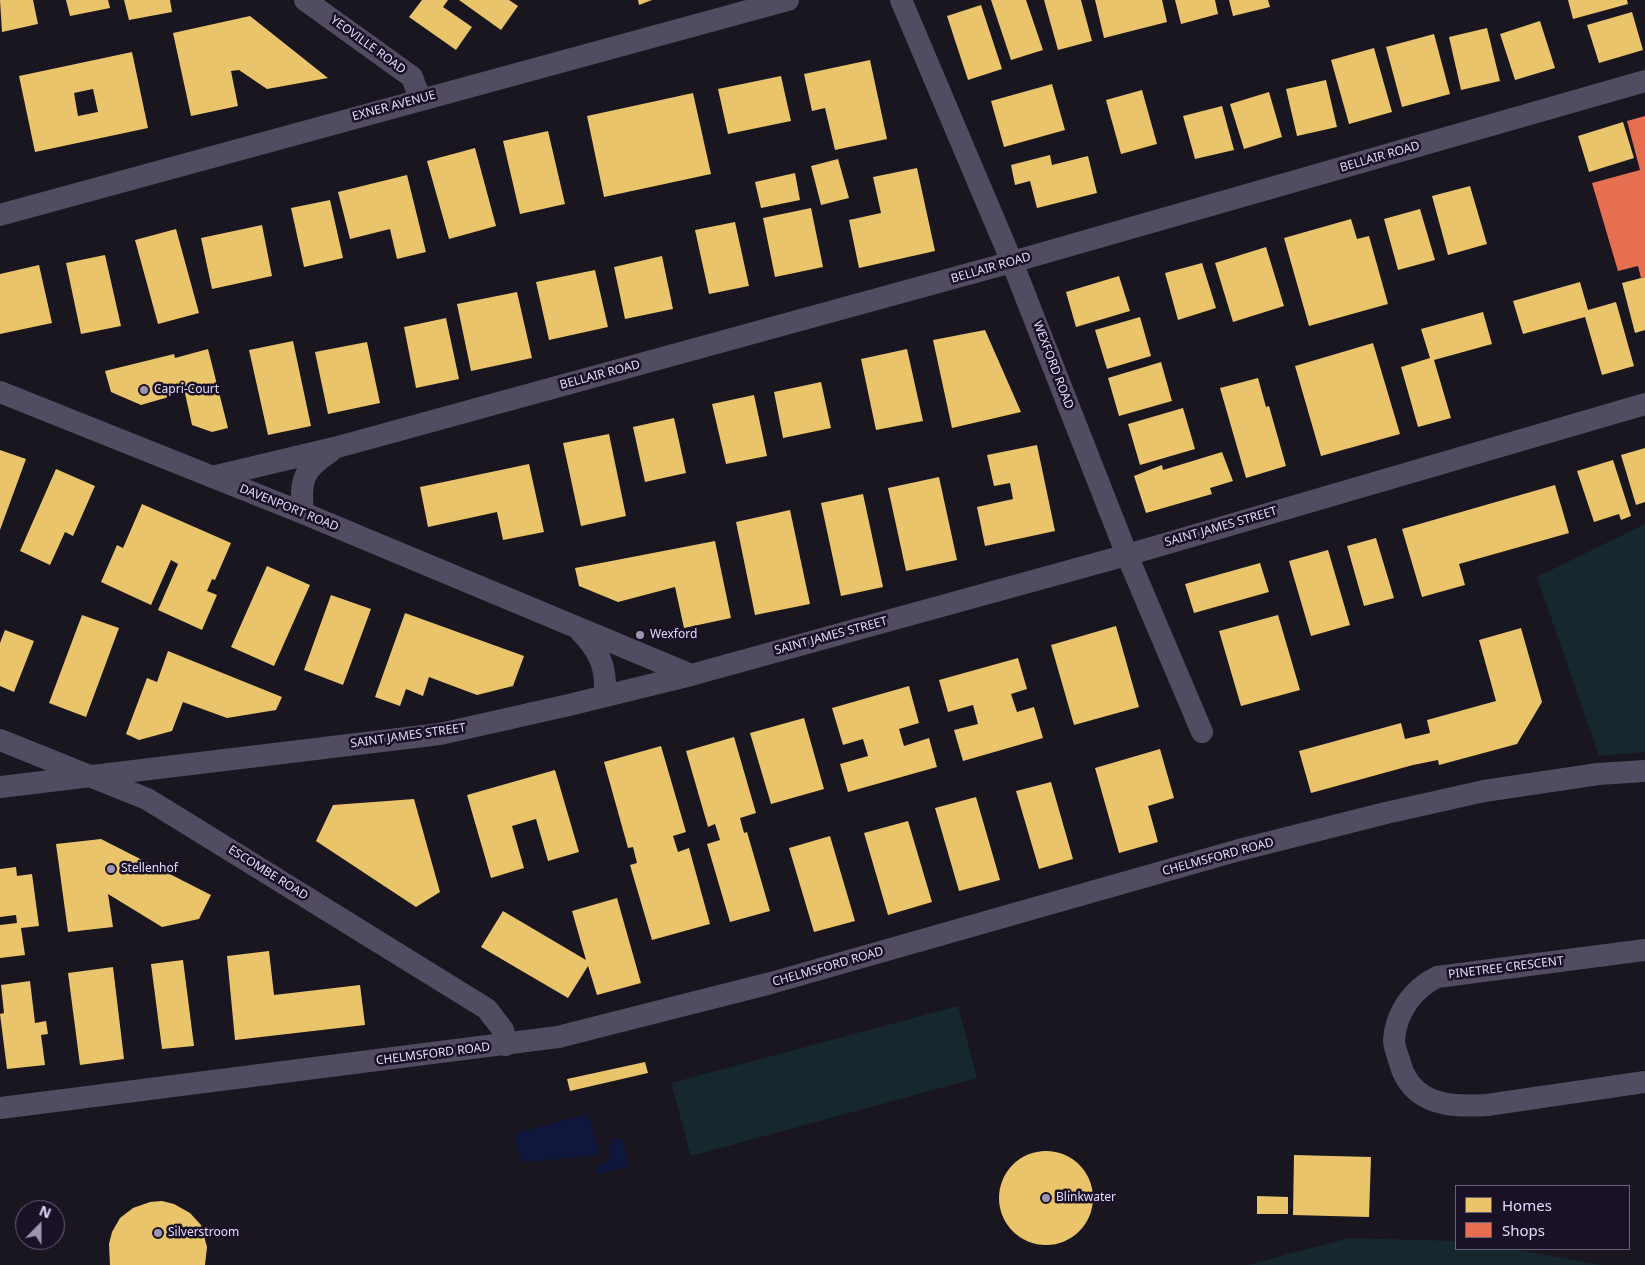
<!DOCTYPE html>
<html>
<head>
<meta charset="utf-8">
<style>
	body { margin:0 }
	#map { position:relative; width:1645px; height:1265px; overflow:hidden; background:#1a1620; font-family:"Noto Sans",sans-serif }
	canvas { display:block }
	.legend { position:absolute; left:1455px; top:1185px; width:175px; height:65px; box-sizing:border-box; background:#191125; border:1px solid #6a617b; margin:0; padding:6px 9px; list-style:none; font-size:15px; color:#e4d9fc }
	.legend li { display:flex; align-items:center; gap:10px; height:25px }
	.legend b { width:25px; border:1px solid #6a617b }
	.north { position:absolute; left:15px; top:1200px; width:50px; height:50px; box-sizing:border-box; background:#191125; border:1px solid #6a617b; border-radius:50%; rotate:22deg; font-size:14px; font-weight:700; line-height:20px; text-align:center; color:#e4d9fc }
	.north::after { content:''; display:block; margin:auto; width:18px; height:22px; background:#9d95af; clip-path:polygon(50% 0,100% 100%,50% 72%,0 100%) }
</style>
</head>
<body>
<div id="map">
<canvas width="1645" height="1265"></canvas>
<ul class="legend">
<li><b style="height:14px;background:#e9c46a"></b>Homes</li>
<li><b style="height:14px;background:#e76f51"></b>Shops</li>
</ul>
<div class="north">N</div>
</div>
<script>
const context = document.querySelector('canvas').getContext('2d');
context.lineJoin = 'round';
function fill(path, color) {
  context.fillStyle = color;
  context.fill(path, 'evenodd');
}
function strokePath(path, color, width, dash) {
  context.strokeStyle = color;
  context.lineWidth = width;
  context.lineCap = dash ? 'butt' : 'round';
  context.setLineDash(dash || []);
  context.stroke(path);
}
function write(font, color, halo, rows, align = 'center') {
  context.font = font + ' "Noto Sans",sans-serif';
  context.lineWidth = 5;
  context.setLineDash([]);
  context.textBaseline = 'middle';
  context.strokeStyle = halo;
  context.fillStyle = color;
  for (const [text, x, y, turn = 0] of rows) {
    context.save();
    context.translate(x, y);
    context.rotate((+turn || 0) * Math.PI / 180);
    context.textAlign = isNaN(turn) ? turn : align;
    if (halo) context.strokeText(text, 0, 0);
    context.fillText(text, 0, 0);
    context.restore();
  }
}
fill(new Path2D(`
	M 1645,524 L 1645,752 L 1599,756 L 1537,577 Z
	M 958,1006 L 977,1078 L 691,1156 L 671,1083 Z
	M 1349,1238 L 1456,1241 L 1456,1249 L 1512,1249 L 1601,1265 L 1247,1265 Z`), '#16272d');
fill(new Path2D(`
	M 588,1114 L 600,1155 L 525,1162 L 521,1159 L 515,1137 L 517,1133 Z
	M 620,1138 L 623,1140 L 629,1166 L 597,1175 L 595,1168 L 609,1161 L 611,1140 Z`), '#10173d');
fill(new Path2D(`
	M 0,0 L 33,0 L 38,24 L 2,32 Z
	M 66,0 L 108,0 L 110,8 L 70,16 Z
	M 124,0 L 170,0 L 172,12 L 129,20 Z
	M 422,0 L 448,0 L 443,7 L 472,27 L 456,50 L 409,17 Z
	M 459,0 L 509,0 L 518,6 L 501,30 Z
	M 638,0 L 652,0 L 639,5 Z
	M 991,0 L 1026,0 L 1043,50 L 1011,60 Z
	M 1044,0 L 1081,0 L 1092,41 L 1058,50 Z
	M 1095,0 L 1162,0 L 1167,22 L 1104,38 Z
	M 1175,0 L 1215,0 L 1218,14 L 1181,24 Z
	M 1229,0 L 1268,0 L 1270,7 L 1233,16 Z
	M 1568,0 L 1627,0 L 1628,4 L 1573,19 Z
	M 981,5 L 1002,69 L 968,80 L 947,16 Z
	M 1632,12 L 1643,50 L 1599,63 L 1587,25 Z
	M 250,16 L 328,78 L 267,89 L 239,70 L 231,71 L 238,106 L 191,116 L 173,33 Z
	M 1540,21 L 1555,68 L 1515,80 L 1500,34 Z
	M 1487,28 L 1500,81 L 1461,90 L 1449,37 Z
	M 1434,34 L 1450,94 L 1402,107 L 1386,47 Z
	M 1374,48 L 1392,112 L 1349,124 L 1331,60 Z
	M 132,52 L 148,128 L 35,152 L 19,76 ZM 93,89 L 98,112 L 78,116 L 74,93 Z
	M 870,60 L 887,139 L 835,150 L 825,108 L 812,111 L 804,74 Z
	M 781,76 L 791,121 L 728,134 L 718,89 Z
	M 1326,80 L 1337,127 L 1297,136 L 1286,89 Z
	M 1052,84 L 1065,130 L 1004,147 L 991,101 Z
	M 1142,90 L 1157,144 L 1121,154 L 1106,100 Z
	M 1269,92 L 1282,137 L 1244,149 L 1230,104 Z
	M 693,93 L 711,174 L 604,197 L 587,116 Z
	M 1222,106 L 1234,150 L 1195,159 L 1183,116 Z
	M 1623,122 L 1634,158 L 1589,172 L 1578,136 Z
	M 548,131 L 565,204 L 520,214 L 503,141 Z
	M 475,148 L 496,226 L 449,239 L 427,161 Z
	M 1050,155 L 1052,165 L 1088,156 L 1097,193 L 1037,208 L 1030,181 L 1015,185 L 1011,165 Z
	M 838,159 L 849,198 L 821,205 L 811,166 Z
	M 917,168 L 935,251 L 859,268 L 849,220 L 881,213 L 873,177 Z
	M 795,173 L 800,200 L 761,208 L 755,182 Z
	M 407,175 L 426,252 L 397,259 L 390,229 L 350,239 L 338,192 Z
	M 1470,186 L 1487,244 L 1448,255 L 1432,196 Z
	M 330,200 L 343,258 L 304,267 L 291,208 Z
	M 811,208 L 823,267 L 775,277 L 763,218 Z
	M 1420,209 L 1435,260 L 1398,270 L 1384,219 Z
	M 1351,219 L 1357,239 L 1369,236 L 1388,304 L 1309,326 L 1284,238 Z
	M 735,222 L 749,286 L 709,294 L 695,230 Z
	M 262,225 L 272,276 L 212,289 L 201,238 Z
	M 176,229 L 199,313 L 158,324 L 135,240 Z
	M 1266,247 L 1284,306 L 1233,322 L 1215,263 Z
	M 105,255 L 121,326 L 81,334 L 66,263 Z
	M 662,256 L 673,309 L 625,319 L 614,267 Z
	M 1202,263 L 1216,308 L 1178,320 L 1165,273 Z
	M 39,265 L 52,323 L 0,334 L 0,274 Z
	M 595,270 L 608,327 L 549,340 L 536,282 Z
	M 1119,276 L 1130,311 L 1076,327 L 1066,292 Z
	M 1645,277 L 1645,330 L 1635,333 L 1622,283 Z
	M 1580,282 L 1588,310 L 1616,302 L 1634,366 L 1602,375 L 1585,317 L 1523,334 L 1513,301 Z
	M 517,292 L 532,358 L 471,371 L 457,304 Z
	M 1483,312 L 1492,344 L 1434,360 L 1451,418 L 1418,427 L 1401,367 L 1430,358 L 1421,329 Z
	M 1140,317 L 1151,356 L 1107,369 L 1095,330 Z
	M 446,318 L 459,379 L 416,388 L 404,327 Z
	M 985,330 L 1021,412 L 952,428 L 933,340 Z
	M 293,341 L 311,426 L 268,435 L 249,350 Z
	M 367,342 L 380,403 L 328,414 L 315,352 Z
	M 1373,343 L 1400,434 L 1321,456 L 1295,366 Z
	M 208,349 L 228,428 L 212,432 L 192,425 L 184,389 L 171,392 L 172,396 L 141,405 L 111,392 L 105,371 L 174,354 L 175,358 Z
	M 907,349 L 923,421 L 876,430 L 861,359 Z
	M 1161,362 L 1172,401 L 1119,416 L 1108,378 Z
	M 1258,378 L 1266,407 L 1269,406 L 1286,466 L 1246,478 L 1220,388 Z
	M 821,382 L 831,428 L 783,438 L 774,392 Z
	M 754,395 L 767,456 L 726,464 L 712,404 Z
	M 1183,408 L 1195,449 L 1140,465 L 1128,424 Z
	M 674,418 L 686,473 L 645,482 L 633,427 Z
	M 609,434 L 626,516 L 581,526 L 563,443 Z
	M 1037,445 L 1055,531 L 985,546 L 977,507 L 1013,499 L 1010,483 L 994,486 L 987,455 Z
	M 1645,448 L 1645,502 L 1636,505 L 1621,455 Z
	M 0,450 L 26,459 L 0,530 Z
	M 1222,452 L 1233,481 L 1210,488 L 1212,494 L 1146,513 L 1134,476 L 1162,465 L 1163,470 Z
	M 1613,460 L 1631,516 L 1621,520 L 1619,514 L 1594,522 L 1577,471 Z
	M 529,464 L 544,532 L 503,540 L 497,512 L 428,527 L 420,487 Z
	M 56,469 L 95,486 L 73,536 L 65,532 L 50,565 L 20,551 Z
	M 939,477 L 957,560 L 906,571 L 888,488 Z
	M 1555,485 L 1569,533 L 1459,564 L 1465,585 L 1422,597 L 1402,529 Z
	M 863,494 L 883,587 L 841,596 L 821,503 Z
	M 142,504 L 231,543 L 215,580 L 212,579 L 207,591 L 217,595 L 202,630 L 158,610 L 178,564 L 171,560 L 151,605 L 101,582 L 117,545 L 123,548 Z
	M 790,510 L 810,604 L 755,615 L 736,522 Z
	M 1376,538 L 1394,598 L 1364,606 L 1347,546 Z
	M 715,541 L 731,618 L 684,628 L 675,587 L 618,602 L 579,586 L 575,568 Z
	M 1328,550 L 1350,625 L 1311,636 L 1289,561 Z
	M 1260,563 L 1269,592 L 1194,613 L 1185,584 Z
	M 267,566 L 310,585 L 274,666 L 231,647 Z
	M 331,595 L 371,609 L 343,685 L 304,670 Z
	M 405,613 L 524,656 L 513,686 L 477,695 L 429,677 L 423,696 L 406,689 L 400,706 L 375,697 Z
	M 82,615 L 119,628 L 86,717 L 49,703 Z
	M 1278,615 L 1300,690 L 1241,706 L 1219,631 Z
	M 1116,626 L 1139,707 L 1074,725 L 1051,645 Z
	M 1521,628 L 1542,702 L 1517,744 L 1439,765 L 1438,760 L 1413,765 L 1311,793 L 1299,751 L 1401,723 L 1405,739 L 1430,733 L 1427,720 L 1496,701 L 1479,640 Z
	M 5,630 L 34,641 L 14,692 L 0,686 L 0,643 Z
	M 168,651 L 282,697 L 276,710 L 227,718 L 183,702 L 172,731 L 139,740 L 126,734 L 147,678 L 157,682 Z
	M 1018,658 L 1027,689 L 1011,694 L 1017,712 L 1034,707 L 1043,738 L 963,761 L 954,730 L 978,724 L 973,705 L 948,712 L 939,680 Z
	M 909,686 L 919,723 L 899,729 L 904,746 L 929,738 L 937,767 L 848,792 L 840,764 L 868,756 L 863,739 L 843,745 L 832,708 Z
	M 804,718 L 824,789 L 771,804 L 750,733 Z
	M 734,737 L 756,813 L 740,818 L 744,833 L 747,832 L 770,911 L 730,922 L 707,844 L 720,840 L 715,824 L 708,827 L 686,751 Z
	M 661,746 L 686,832 L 673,836 L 678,852 L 689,848 L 710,924 L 652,940 L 630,865 L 637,863 L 633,847 L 628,848 L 604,762 Z
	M 1160,749 L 1174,798 L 1148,806 L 1158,842 L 1119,853 L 1095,768 Z
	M 555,770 L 579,852 L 548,861 L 536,819 L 512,826 L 524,868 L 491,878 L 467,795 Z
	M 1051,782 L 1073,859 L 1039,869 L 1016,791 Z
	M 976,797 L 1000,880 L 959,891 L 935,808 Z
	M 414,799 L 440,892 L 416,907 L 316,841 L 333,805 Z
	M 908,821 L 932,902 L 888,915 L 864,833 Z
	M 830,836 L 855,921 L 814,932 L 789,848 Z
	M 101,839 L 211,895 L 199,919 L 162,927 L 108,894 L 113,927 L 68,932 L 56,844 Z
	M 16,867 L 17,876 L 32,874 L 39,926 L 21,928 L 25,955 L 0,958 L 0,925 L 17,923 L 16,915 L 0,917 L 0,869 Z
	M 617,898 L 641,983 L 597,995 L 588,966 L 568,998 L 481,947 L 503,911 L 586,960 L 572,911 Z
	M 269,951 L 274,995 L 360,985 L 365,1025 L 235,1040 L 227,956 Z
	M 183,960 L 194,1046 L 162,1049 L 151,964 Z
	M 113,967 L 124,1059 L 80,1065 L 68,973 Z
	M 30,981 L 35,1023 L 46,1021 L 48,1034 L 41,1035 L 45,1065 L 7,1069 L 0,1014 L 4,1013 L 1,985 Z
	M 645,1062 L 648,1073 L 570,1091 L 567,1079 Z
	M999 1198a47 47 0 1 1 94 0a47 47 0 1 1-94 0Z
	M 1294,1155 L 1371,1157 L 1369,1217 L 1293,1215 Z
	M 1257,1196 L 1288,1197 L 1288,1214 L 1257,1214 Z
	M 162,1201 L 174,1204 L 190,1213 L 201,1225 L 207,1247 L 205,1265 L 110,1265 L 109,1244 L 112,1232 L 120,1218 L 133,1208 L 150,1202 Z`), '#e9c46a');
fill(new Path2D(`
	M 1645,116 L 1645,277 L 1641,278 L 1638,266 L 1618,271 L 1592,183 L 1640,170 L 1627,121 Z`), '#e76f51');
strokePath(new Path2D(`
	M 305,0 L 412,77 L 420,99
	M 901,0 L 1012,262 L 1127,555 L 1202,732
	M 0,215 L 788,0
	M 0,392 L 303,513 L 691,675
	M 212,477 L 334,448 L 1012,262 L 1645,81
	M 303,513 C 300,481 302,470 330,452
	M 580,631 C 599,650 608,669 604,696
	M 0,740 L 147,799 L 191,826 L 487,1009 L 503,1030 L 506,1045
	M 0,787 L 440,734 L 569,705 L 691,675 L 1127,555 L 1645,404
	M 1645,950 L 1437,977 C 1413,989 1396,1012 1394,1040 C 1394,1047 1398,1056 1400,1063 C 1403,1076 1412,1089 1424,1096 C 1442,1107 1467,1106 1487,1105 L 1645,1082
	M 0,1108 L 558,1037 L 771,983 L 1239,850 L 1386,813 L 1484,791 L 1598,774 L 1645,771`), '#514c61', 22);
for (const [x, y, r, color] of [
	[144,390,5,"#9d95af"],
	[640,635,5,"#9d95af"],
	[111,869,5,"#9d95af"],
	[1046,1198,5,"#9d95af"],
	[158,1233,5,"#9d95af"]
]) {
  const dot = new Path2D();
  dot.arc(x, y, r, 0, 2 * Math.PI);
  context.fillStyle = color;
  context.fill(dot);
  strokePath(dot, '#191125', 2);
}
write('12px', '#e4d9fc', '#191125', [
	["YEOVILLE ROAD",368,45,36],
	["EXNER AVENUE",394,106,-15],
	["BELLAIR ROAD",1380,157,-16],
	["BELLAIR ROAD",991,268,-16],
	["WEXFORD ROAD",1053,365,69],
	["BELLAIR ROAD",600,375,-15],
	["DAVENPORT ROAD",289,508,22],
	["SAINT JAMES STREET",1221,527,-16],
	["SAINT JAMES STREET",831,636,-15],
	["SAINT JAMES STREET",408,736,-8],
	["CHELMSFORD ROAD",1218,857,-15],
	["ESCOMBE ROAD",268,873,32],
	["CHELMSFORD ROAD",828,967,-16],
	["PINETREE CRESCENT",1506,968,-7],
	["CHELMSFORD ROAD",433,1054,-7]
]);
write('12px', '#e4d9fc', '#191125', [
	["Capri-Court",154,390],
	["Wexford",650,635],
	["Stellenhof",121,869],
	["Blinkwater",1056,1198],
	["Silverstroom",168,1233]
], 'left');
</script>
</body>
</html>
